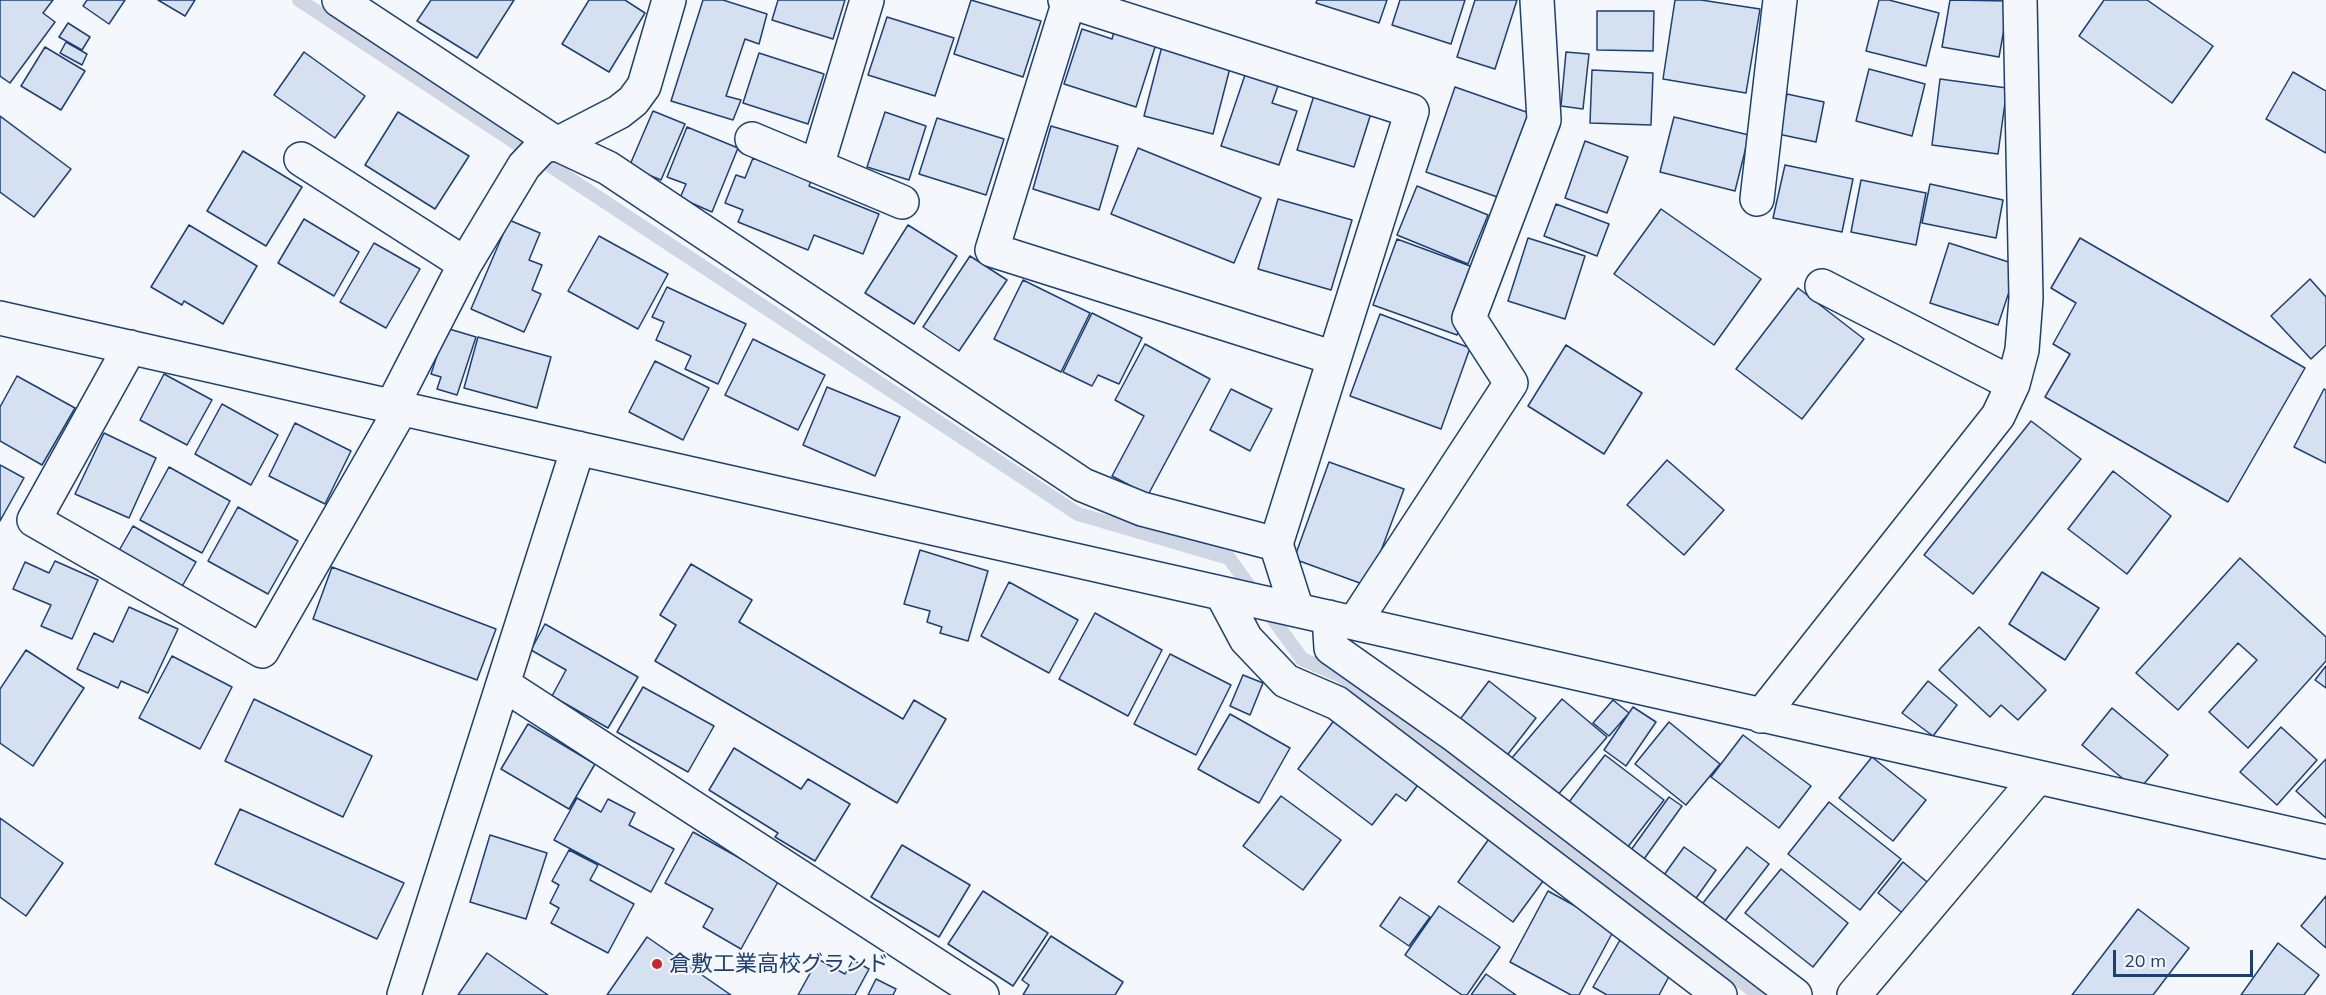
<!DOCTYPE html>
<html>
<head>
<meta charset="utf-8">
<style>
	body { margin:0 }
	#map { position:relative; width:2326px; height:995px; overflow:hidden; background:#f4f7fb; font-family:Mulish,sans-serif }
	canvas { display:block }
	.scale { position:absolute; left:2113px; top:950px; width:140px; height:27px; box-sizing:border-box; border:3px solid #1d3f73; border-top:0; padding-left:8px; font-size:18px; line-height:21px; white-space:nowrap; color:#1d3f73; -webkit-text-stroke:4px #f4f7fb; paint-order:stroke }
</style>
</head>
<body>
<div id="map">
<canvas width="2326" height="995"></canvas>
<div class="scale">20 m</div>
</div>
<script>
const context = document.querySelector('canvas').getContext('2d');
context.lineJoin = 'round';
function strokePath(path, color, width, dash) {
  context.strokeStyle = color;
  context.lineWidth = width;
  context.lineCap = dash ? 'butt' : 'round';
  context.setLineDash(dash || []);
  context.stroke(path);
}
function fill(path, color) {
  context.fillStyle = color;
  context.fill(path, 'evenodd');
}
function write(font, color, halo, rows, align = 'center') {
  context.font = font + ' Mulish,"Noto Sans JP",sans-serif';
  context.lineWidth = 4.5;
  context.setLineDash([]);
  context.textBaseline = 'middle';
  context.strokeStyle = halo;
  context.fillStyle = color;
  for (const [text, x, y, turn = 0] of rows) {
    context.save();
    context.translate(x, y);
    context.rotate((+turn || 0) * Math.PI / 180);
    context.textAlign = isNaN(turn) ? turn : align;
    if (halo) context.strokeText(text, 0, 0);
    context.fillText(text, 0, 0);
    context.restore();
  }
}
strokePath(new Path2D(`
	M 299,0 L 1078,514 L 1229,558 L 1302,659 L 1341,676 L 1496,799 L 1759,995`), '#cfd7e4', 14);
const building = new Path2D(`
	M 0,0 L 53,0 L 43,13 L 55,22 L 10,83 L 0,76 Z
	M 87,0 L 125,0 L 109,24 L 83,6 Z
	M 158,0 L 195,0 L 185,16 Z
	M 431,0 L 514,0 L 477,58 L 417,21 Z
	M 589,0 L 625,0 L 645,13 L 609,72 L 562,44 Z
	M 703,0 L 723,0 L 767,14 L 759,44 L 745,39 L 726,96 L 741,100 L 733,120 L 671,101 Z
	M 778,0 L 845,0 L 833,39 L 772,20 Z
	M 971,0 L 1041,21 L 1023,77 L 954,54 Z
	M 1317,0 L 1387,0 L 1379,23 L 1316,3 Z
	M 1400,0 L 1465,0 L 1451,44 L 1392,25 Z
	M 1475,0 L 1517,0 L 1495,69 L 1457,57 Z
	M 1675,0 L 1701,0 L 1760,9 L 1746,93 L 1663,79 Z
	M 1879,0 L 1889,0 L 1939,13 L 1926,66 L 1866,51 Z
	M 1950,0 L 2009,1 L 1999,57 L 1942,47 Z
	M 2104,0 L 2147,0 L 2213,46 L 2172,103 L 2079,36 Z
	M 1597,11 L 1654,11 L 1653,51 L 1597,50 Z
	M 887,17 L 954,38 L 935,96 L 868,75 Z
	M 68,23 L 90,37 L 82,50 L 59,37 Z
	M 1115,28 L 1157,41 L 1136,107 L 1064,84 L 1082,29 L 1112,39 Z
	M 66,42 L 87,54 L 82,65 L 60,53 Z
	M 1162,46 L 1231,64 L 1213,134 L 1144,116 Z
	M 45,47 L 85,71 L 61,110 L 21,86 Z
	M 304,52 L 365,96 L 335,138 L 274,95 Z
	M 1566,52 L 1589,54 L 1583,109 L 1561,106 Z
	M 759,53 L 824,74 L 808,124 L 743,103 Z
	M 1247,69 L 1280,80 L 1272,103 L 1297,111 L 1279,165 L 1221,146 Z
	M 1869,69 L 1925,84 L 1912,136 L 1856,121 Z
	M 1592,70 L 1653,73 L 1651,125 L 1590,123 Z
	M 2293,72 L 2326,91 L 2326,153 L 2266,119 Z
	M 1940,79 L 2007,88 L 1998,154 L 1932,145 Z
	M 1455,87 L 1532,114 L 1503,199 L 1426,172 Z
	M 1316,89 L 1373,107 L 1354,167 L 1297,150 Z
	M 1787,94 L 1824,102 L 1816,142 L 1778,134 Z
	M 653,111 L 685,124 L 661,180 L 629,167 Z
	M 398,112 L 469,156 L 435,209 L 365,165 Z
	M 885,112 L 926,126 L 909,180 L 867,167 Z
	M 0,116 L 71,169 L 34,217 L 0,192 Z
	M 1674,117 L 1749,135 L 1735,191 L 1660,172 Z
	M 937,118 L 1004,139 L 986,195 L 919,174 Z
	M 1051,126 L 1118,146 L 1099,210 L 1033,189 Z
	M 687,127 L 738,148 L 712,212 L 680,198 L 686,184 L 667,177 Z
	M 1585,141 L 1628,157 L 1607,213 L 1565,198 Z
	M 1138,148 L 1261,198 L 1234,263 L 1111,214 Z
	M 243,151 L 302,187 L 266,246 L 207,211 Z
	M 753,158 L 811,181 L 809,186 L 879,214 L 863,254 L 814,235 L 808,250 L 738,222 L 743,210 L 725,203 L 736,175 L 745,178 Z
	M 1785,165 L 1853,179 L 1842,232 L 1773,218 Z
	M 1861,180 L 1926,193 L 1916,245 L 1851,232 Z
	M 1930,184 L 2003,200 L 1996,238 L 1922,223 Z
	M 1417,186 L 1488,215 L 1468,264 L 1397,235 Z
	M 1278,199 L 1352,220 L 1331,290 L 1258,269 Z
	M 1556,204 L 1609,224 L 1597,256 L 1544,236 Z
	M 1661,209 L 1761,279 L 1714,345 L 1614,274 Z
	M 304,219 L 359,252 L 334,296 L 278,263 Z
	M 509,220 L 540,233 L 529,260 L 542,265 L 532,290 L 541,294 L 524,332 L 471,309 Z
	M 189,225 L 257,266 L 223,324 L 184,301 L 182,305 L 151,287 Z
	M 908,225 L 957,256 L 914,324 L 865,293 Z
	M 599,236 L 668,274 L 638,329 L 568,291 Z
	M 1528,238 L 1585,256 L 1565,319 L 1508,301 Z
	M 2080,238 L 2305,368 L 2228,502 L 2045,397 L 2070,354 L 2053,344 L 2076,303 L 2051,288 Z
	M 1397,239 L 1481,270 L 1457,335 L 1373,305 Z
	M 374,243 L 420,269 L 386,328 L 340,302 Z
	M 1949,243 L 2018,265 L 1998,325 L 1930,303 Z
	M 970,256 L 1007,280 L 959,351 L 923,327 Z
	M 2310,279 L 2326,297 L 2326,345 L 2311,359 L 2271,316 Z
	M 1023,280 L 1090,313 L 1061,372 L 994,339 Z
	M 667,287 L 746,324 L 718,384 L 685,369 L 691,356 L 656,340 L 664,322 L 652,317 Z
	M 1798,288 L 1864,339 L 1802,419 L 1736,369 Z
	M 1092,313 L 1142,338 L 1119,384 L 1098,375 L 1092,386 L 1063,372 Z
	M 1380,314 L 1470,348 L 1441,429 L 1350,396 Z
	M 446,328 L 476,337 L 457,395 L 437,389 L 441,377 L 431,374 Z
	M 478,337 L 551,357 L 537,408 L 464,388 Z
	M 753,339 L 825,375 L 798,430 L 725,395 Z
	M 1145,344 L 1210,379 L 1148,495 L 1112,476 L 1144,416 L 1115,400 Z
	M 1566,345 L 1642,393 L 1604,454 L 1528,406 Z
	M 655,361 L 709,388 L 683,440 L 629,412 Z
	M 164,374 L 212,400 L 187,445 L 140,420 Z
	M 17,376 L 75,408 L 42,465 L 0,441 L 0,407 Z
	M 827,387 L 900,417 L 875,476 L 803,445 Z
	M 1231,389 L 1272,409 L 1250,451 L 1210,430 Z
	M 2324,389 L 2326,390 L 2326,463 L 2294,447 Z
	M 222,404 L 278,435 L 251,485 L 195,454 Z
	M 2031,421 L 2081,459 L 1973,594 L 1924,555 Z
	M 295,423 L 351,451 L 325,504 L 269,476 Z
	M 104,433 L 156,458 L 129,518 L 75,494 Z
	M 1667,460 L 1724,510 L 1684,555 L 1627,505 Z
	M 1329,462 L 1404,489 L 1368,586 L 1294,559 Z
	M 0,465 L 24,478 L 0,521 Z
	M 169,467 L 230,501 L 202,553 L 140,520 Z
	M 2113,471 L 2171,516 L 2127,574 L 2068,529 Z
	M 238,507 L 298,541 L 268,594 L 208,561 Z
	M 133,526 L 196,562 L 180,590 L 117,554 Z
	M 920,550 L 988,571 L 968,641 L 940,633 L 942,627 L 927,622 L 930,611 L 904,604 Z
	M 2240,558 L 2326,637 L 2326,661 L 2248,748 L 2209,712 L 2257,660 L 2238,643 L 2178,710 L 2136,673 Z
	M 55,561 L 98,580 L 72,639 L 41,626 L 51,605 L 13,589 L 25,562 L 49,573 Z
	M 691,564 L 752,600 L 739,622 L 903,719 L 914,700 L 946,719 L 897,803 L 655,661 L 676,625 L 660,615 Z
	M 332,567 L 496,629 L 477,680 L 313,619 Z
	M 2042,572 L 2099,608 L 2065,660 L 2009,624 Z
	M 1009,582 L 1078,620 L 1049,673 L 981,636 Z
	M 129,607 L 178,629 L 148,693 L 121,681 L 118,688 L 77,669 L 94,633 L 113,642 Z
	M 1095,613 L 1162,650 L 1128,716 L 1059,679 Z
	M 545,624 L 638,677 L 608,728 L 552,696 L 566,670 L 531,650 Z
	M 1979,627 L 2046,690 L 2018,720 L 2001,705 L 1990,717 L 1939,670 Z
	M 26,650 L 84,688 L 33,766 L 0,743 L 0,689 Z
	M 1170,654 L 1231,685 L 1196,755 L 1134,724 Z
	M 172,656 L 232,687 L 200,749 L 139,718 Z
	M 2326,666 L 2326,688 L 2315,680 Z
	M 1243,675 L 1263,683 L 1250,715 L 1230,706 Z
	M 1489,681 L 1536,718 L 1505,758 L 1458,722 Z
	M 1928,681 L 1957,705 L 1933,736 L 1902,713 Z
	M 643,687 L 714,726 L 688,772 L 617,732 Z
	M 254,699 L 372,756 L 343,817 L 225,761 Z
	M 1562,699 L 1607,737 L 1556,797 L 1511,759 Z
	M 1613,700 L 1629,713 L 1609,736 L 1593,723 Z
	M 1633,707 L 1656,722 L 1626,766 L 1604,750 Z
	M 2112,708 L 2168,755 L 2138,791 L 2082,745 Z
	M 1230,714 L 1290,748 L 1259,803 L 1198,769 Z
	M 1338,715 L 1423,778 L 1406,801 L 1396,794 L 1372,825 L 1298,769 Z
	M 1669,722 L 1720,764 L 1686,805 L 1635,764 Z
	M 528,724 L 595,764 L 569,809 L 501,769 Z
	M 2281,727 L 2317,760 L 2277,805 L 2240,772 Z
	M 1743,735 L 1811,786 L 1779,828 L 1711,777 Z
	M 734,748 L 801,789 L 808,779 L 850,804 L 815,861 L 775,837 L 778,833 L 709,790 Z
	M 1605,755 L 1664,800 L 1627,848 L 1569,802 Z
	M 1872,757 L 1926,800 L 1893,841 L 1839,798 Z
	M 2326,759 L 2326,818 L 2296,791 Z
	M 1281,796 L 1341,840 L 1303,890 L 1243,846 Z
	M 1669,797 L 1682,806 L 1644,859 L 1631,850 Z
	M 577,798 L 601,812 L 608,799 L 635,813 L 629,825 L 674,849 L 651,892 L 554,840 Z
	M 1829,802 L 1901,859 L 1860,910 L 1788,854 Z
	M 240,809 L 404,883 L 377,939 L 215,864 Z
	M 0,818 L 63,863 L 26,916 L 0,897 Z
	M 693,832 L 779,880 L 741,949 L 703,927 L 713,909 L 665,883 Z
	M 490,835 L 547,853 L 526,919 L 470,902 Z
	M 1491,836 L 1546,877 L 1513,922 L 1458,882 Z
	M 902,845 L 970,885 L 939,937 L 871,897 Z
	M 1684,847 L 1716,870 L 1692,904 L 1659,882 Z
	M 1747,847 L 1769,864 L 1721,926 L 1699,908 Z
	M 569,850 L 598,865 L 590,880 L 634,904 L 608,953 L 551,923 L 559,908 L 550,903 L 559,885 L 552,881 Z
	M 1903,862 L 1932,886 L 1906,916 L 1878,893 Z
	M 1781,869 L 1848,923 L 1813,967 L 1745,913 Z
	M 983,891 L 1048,933 L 1013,986 L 948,944 Z
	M 1548,891 L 1615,928 L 1579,995 L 1571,995 L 1510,962 Z
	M 2326,896 L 2326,948 L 2301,926 Z
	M 1400,897 L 1430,917 L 1409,946 L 1380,926 Z
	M 1439,906 L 1500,947 L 1467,995 L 1462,995 L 1405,955 Z
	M 2138,909 L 2189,948 L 2153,995 L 2072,995 Z
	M 1051,936 L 1123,982 L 1115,995 L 1023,995 L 1029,985 L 1022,980 Z
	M 647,937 L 731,995 L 607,995 Z
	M 1620,940 L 1672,971 L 1659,995 L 1607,995 L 1593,987 Z
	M 2278,943 L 2319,975 L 2304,995 L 2241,995 Z
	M 487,953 L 548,995 L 458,995 Z
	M 818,959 L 845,974 L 853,960 L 869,969 L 855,995 L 798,995 Z
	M 1486,974 L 1516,995 L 1471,995 Z
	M 876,979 L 896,989 L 893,995 L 868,995 Z`);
fill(building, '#d5e0f0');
strokePath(building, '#1d3f73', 1.5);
const minor = new Path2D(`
	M 339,0 L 557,144 L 608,168 L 1083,485 L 1142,509 L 1276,544 L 1297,610
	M 1065,0 L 1412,111 L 1276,544
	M 1069,1 L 992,250 L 1334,358
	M 752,139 L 902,202
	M 301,159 L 465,264
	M 817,166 L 867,0
	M 1757,199 L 1780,0
	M 1822,286 L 2013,384
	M 0,318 L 2326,842
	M 130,347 L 34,520 L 262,651 L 401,409
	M 392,406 L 465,264 L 524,166 L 543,146 L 557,144 L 619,112 L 633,101 L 644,86 L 669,0
	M 1222,594 L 1246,639 L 1286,681 L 1337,703 L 1720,995
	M 1329,617 L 1331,648 L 1453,734 L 1795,995
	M 1354,623 L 1511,383 L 1469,318 L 1544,120 L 1537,0
	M 503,684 L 982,995
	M 1761,716 L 1998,416 L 2013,384 L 2022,350 L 2026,298 L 2020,0
	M 404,995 L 578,448
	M 1854,995 L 2037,778`);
strokePath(minor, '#1d3f73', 36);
strokePath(minor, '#f4f7fb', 33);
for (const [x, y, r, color] of [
	[657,964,6,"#c62828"]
]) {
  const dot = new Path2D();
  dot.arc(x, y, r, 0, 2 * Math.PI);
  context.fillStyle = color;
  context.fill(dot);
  strokePath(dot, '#f4f7fb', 2);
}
write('22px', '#1d3f73', '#f4f7fb', [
	["倉敷工業高校グランド",669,964]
], 'left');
</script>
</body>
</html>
